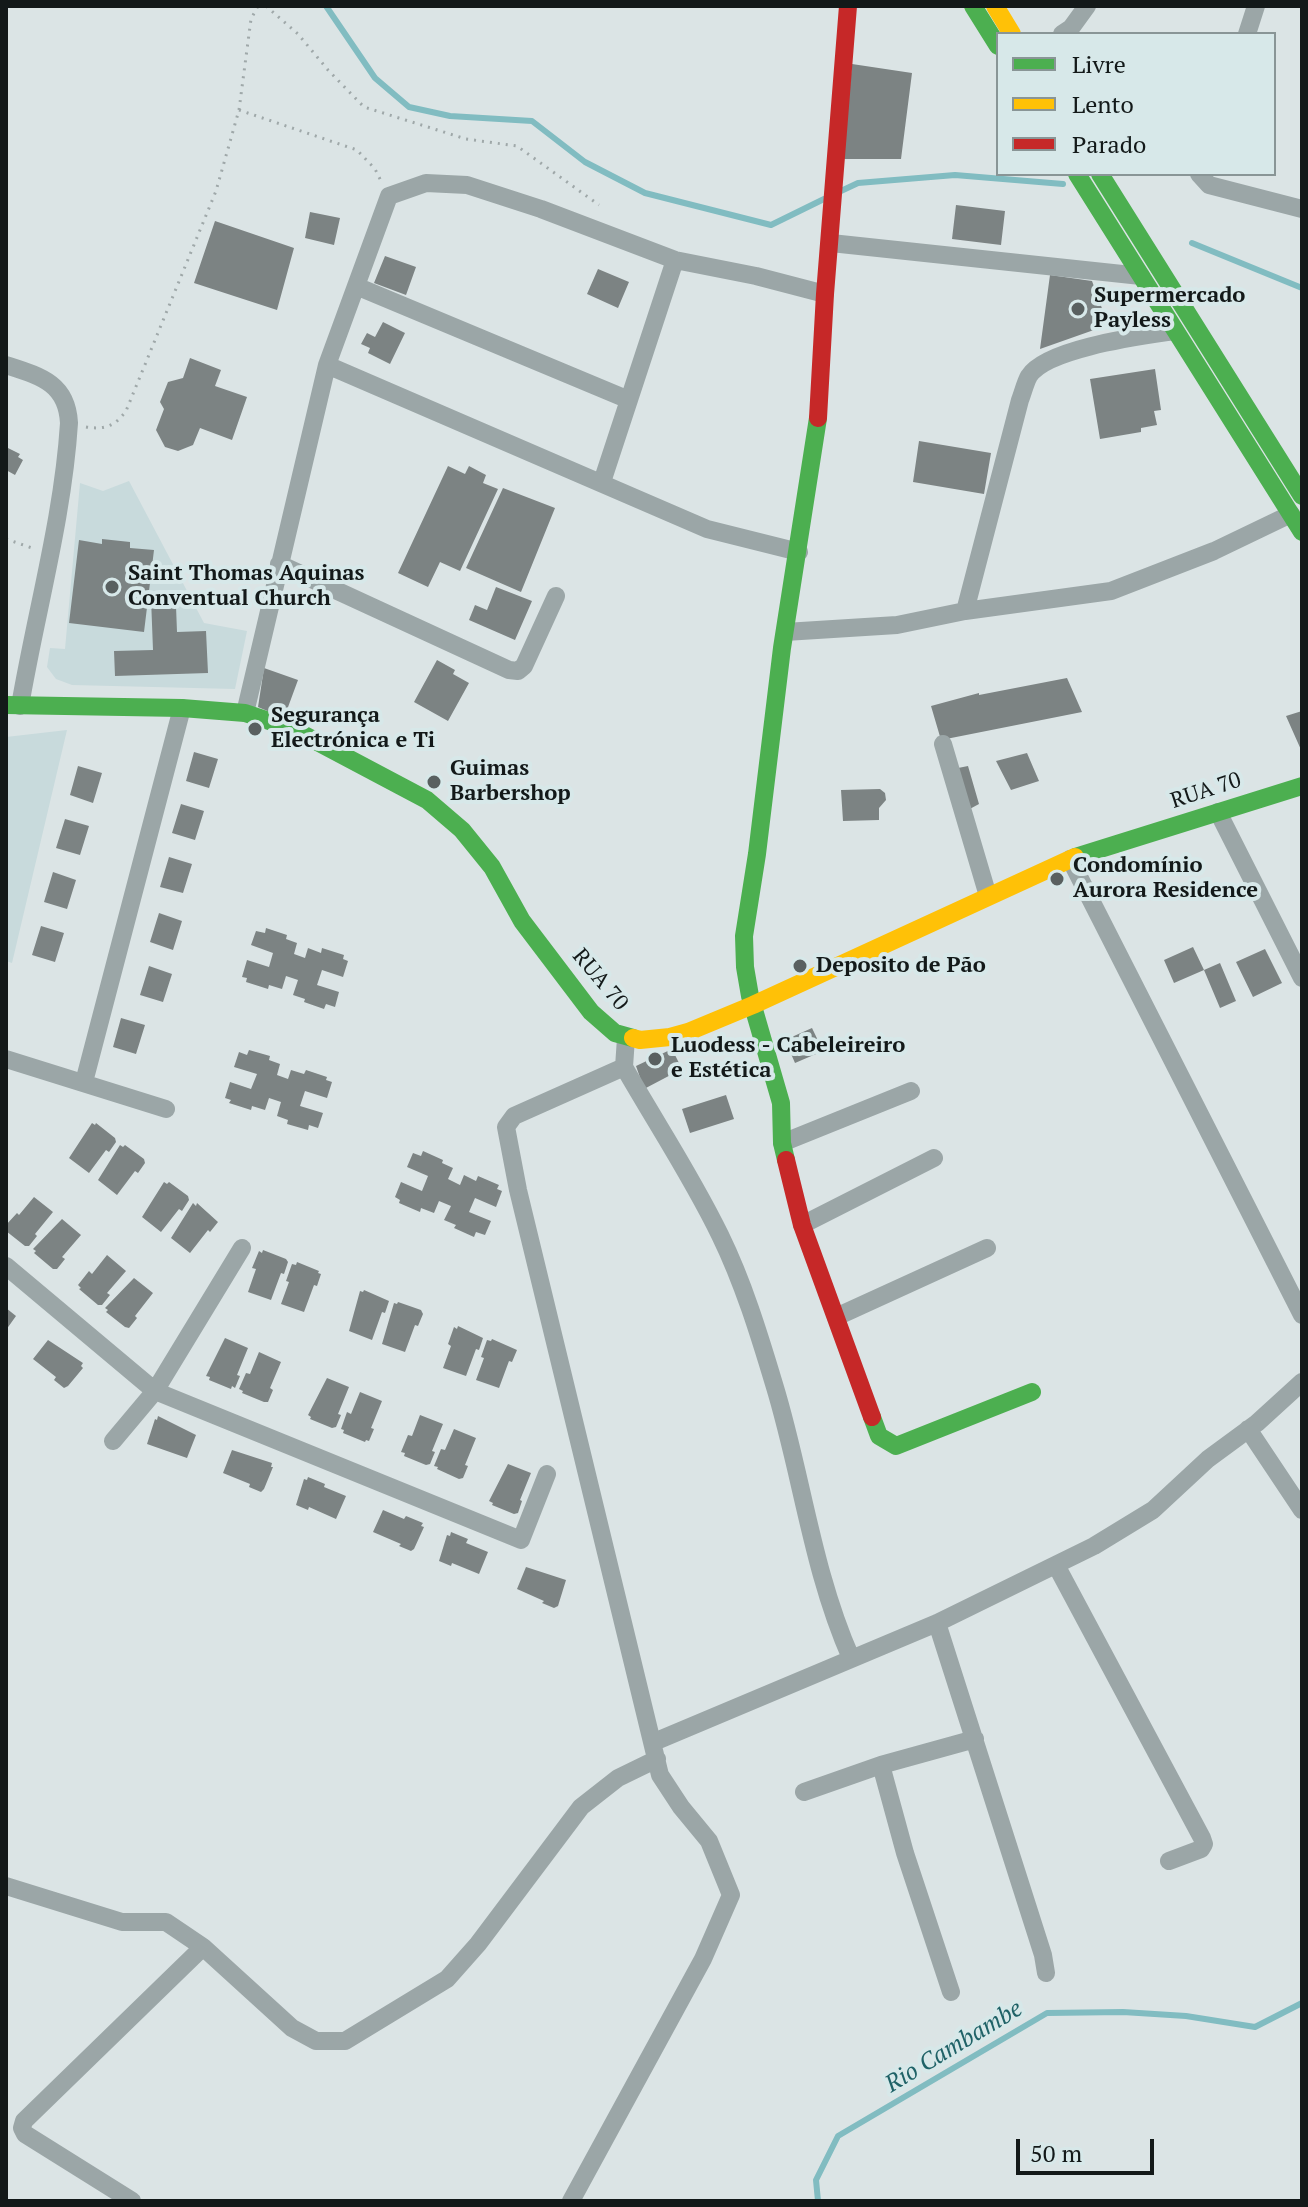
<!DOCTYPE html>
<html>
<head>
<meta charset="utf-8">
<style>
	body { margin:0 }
	#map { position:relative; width:1308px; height:2207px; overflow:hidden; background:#dbe4e5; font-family:"PT Serif",serif }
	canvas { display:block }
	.frame { position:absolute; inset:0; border:8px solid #131919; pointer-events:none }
	.legend { position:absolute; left:996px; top:32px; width:280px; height:144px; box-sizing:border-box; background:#d7e8e9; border:2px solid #899596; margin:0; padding:10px 14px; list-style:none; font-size:24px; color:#131919 }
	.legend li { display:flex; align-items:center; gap:16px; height:40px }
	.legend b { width:40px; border:2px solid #899596 }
	.scale { position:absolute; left:1016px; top:2139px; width:138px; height:36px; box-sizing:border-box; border:4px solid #131919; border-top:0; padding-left:10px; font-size:24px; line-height:28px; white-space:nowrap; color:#131919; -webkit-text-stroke:6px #d7e8e9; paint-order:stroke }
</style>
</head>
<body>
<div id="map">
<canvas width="1308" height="2207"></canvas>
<div class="frame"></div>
<ul class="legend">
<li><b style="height:10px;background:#4caf50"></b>Livre</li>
<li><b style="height:10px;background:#ffc107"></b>Lento</li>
<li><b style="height:10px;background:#c62828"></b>Parado</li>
</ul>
<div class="scale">50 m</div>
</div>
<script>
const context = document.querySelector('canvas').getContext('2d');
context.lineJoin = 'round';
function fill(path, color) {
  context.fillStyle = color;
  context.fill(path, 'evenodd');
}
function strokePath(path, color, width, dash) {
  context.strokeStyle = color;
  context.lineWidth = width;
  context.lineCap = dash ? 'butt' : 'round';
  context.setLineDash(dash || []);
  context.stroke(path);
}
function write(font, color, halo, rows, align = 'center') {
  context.font = font + ' "PT Serif",serif';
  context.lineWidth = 8;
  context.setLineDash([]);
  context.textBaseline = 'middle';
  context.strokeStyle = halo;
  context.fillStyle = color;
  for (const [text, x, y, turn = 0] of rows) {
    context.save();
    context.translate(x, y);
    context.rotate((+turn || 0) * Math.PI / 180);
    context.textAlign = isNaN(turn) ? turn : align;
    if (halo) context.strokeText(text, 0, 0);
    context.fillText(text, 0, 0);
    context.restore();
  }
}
fill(new Path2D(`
	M 129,481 L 204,623 L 247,631 L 235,689 L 72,685 L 56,679 L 47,667 L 50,648 L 65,649 L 80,483 L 103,491 Z
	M 67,730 L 12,963 L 6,961 L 6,737 Z`), '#c8dadc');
strokePath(new Path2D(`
	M 326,6 L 375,78 L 409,107 L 450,116 L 532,121 L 585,162 L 645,193 L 771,225 L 824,199
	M 841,191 L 858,183 L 955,175 L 1063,184
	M 1192,243 L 1302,288
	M 818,2201 L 816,2180 L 838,2136 L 1047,2013 L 1123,2012 L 1186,2016 L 1255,2027 L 1302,2003`), '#81bcc1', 6);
fill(new Path2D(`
	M 852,64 L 912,73 L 901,159 L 843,159 Z
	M 956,205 L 1005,211 L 1001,245 L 952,239 Z
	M 310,212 L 340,218 L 334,245 L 305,238 Z
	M 215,221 L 294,248 L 277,310 L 194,283 Z
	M 385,256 L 416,267 L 406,295 L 374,283 Z
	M 598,269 L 629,282 L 618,308 L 587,294 Z
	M 1050,275 L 1092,281 L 1108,325 L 1040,349 Z
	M 383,322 L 405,333 L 390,364 L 368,353 L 370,348 L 361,344 L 367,333 L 375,337 Z
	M 190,358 L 221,370 L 215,386 L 247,397 L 232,440 L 200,428 L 193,445 L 178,451 L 165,447 L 156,430 L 164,409 L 160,402 L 168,382 L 183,378 Z
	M 1155,369 L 1161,410 L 1154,411 L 1157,425 L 1141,428 L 1141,432 L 1100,439 L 1090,379 Z
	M 919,441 L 991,453 L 984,494 L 913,482 Z
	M 6,447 L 20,454 L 18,457 L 23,460 L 15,475 L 6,470 Z
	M 448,466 L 465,474 L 469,466 L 486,475 L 483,483 L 498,489 L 460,571 L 440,562 L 428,587 L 398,573 Z
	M 503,488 L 555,508 L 521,592 L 466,568 Z
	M 102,539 L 130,542 L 130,548 L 154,550 L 144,632 L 69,623 L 79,540 L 102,544 Z
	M 496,587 L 532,601 L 515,640 L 469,620 L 475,605 L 487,610 Z
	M 171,597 L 172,606 L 176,606 L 177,632 L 206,631 L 208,673 L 115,676 L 114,651 L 153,650 L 151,598 Z
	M 437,660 L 455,670 L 453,674 L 469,683 L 448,721 L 414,702 Z
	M 264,668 L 298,680 L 284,718 L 258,707 Z
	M 1067,678 L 1082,712 L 941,740 L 931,706 L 979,693 L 979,695 Z
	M 1302,711 L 1302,752 L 1286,716 Z
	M 194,752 L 218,759 L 209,788 L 186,781 Z
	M 1027,753 L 1039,781 L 1011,790 L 996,761 Z
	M 78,766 L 102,773 L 93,803 L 70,795 Z
	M 968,766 L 979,804 L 966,811 L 953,769 Z
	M 880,789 L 885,793 L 886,800 L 879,808 L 879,820 L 843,821 L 841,790 Z
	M 181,804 L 204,811 L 195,840 L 172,833 Z
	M 65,819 L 89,826 L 80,855 L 56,848 Z
	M 169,857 L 192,864 L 183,893 L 160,887 Z
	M 53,872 L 76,880 L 67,909 L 44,902 Z
	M 159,913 L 182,921 L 173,950 L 150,942 Z
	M 41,926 L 64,933 L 55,962 L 32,955 Z
	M 266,928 L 287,935 L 286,939 L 297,943 L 294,954 L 305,958 L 308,948 L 321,953 L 322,948 L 344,955 L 343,959 L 348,961 L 343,977 L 322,970 L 317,985 L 339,992 L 335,1007 L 326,1004 L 324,1009 L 304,1002 L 305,999 L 293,995 L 298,980 L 286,976 L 282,989 L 269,985 L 268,989 L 246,982 L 247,978 L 242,977 L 247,960 L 269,967 L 273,953 L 251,945 L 256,931 L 265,933 Z
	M 1193,947 L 1204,970 L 1220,963 L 1236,1001 L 1220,1008 L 1204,970 L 1174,983 L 1164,960 Z
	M 1265,949 L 1282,983 L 1253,997 L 1236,962 Z
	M 149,966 L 172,974 L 163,1002 L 140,995 Z
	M 121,1018 L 145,1025 L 136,1054 L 113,1047 Z
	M 812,1028 L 823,1051 L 795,1063 L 785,1040 Z
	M 672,1049 L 682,1069 L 644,1089 L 636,1066 Z
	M 249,1050 L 270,1056 L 269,1060 L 280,1064 L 277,1075 L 288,1079 L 291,1070 L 304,1074 L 306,1070 L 327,1077 L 326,1080 L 332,1082 L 327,1098 L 305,1091 L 300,1106 L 323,1113 L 318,1128 L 309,1125 L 308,1130 L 287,1124 L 288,1120 L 277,1116 L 281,1102 L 269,1098 L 265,1110 L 252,1106 L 251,1110 L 229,1103 L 231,1100 L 225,1098 L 230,1082 L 251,1089 L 257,1074 L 234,1067 L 239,1052 L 247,1055 Z
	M 726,1095 L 734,1119 L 690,1133 L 682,1109 Z
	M 92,1123 L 95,1125 L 96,1123 L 115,1138 L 116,1142 L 109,1152 L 106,1150 L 89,1173 L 69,1158 Z
	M 120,1145 L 123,1147 L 125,1145 L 144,1159 L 145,1163 L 138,1173 L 135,1171 L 117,1195 L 98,1180 Z
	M 423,1151 L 443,1160 L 442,1163 L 453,1168 L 448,1179 L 460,1185 L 464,1175 L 476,1181 L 478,1176 L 499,1185 L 497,1189 L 502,1191 L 496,1207 L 475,1198 L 469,1212 L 491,1221 L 485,1235 L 476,1232 L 474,1237 L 454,1228 L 456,1225 L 444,1220 L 451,1206 L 439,1201 L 434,1213 L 421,1208 L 420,1212 L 399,1203 L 400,1200 L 395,1197 L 401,1182 L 422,1191 L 428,1176 L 407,1167 L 413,1153 L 421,1156 Z
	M 164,1182 L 167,1184 L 169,1182 L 188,1196 L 189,1200 L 182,1211 L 179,1209 L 161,1232 L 142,1217 Z
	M 34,1197 L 53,1212 L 35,1234 L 37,1236 L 29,1246 L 25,1246 L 6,1231 L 6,1225 L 17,1213 L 19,1215 Z
	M 193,1203 L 196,1206 L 197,1203 L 218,1222 L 210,1232 L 208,1230 L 190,1253 L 171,1238 Z
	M 62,1219 L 81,1235 L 62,1257 L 65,1259 L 57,1269 L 53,1269 L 34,1253 L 36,1251 L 33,1249 Z
	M 263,1250 L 286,1259 L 288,1262 L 284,1274 L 281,1273 L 271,1300 L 248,1292 L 256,1269 L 252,1268 L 259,1251 L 262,1253 Z
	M 107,1255 L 126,1271 L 107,1293 L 110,1295 L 102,1305 L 98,1305 L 79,1289 L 81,1288 L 78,1285 L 89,1271 L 92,1274 Z
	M 297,1262 L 319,1271 L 318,1273 L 321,1274 L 317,1286 L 314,1285 L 304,1312 L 281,1304 L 289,1282 L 286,1281 L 292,1264 L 296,1265 Z
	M 134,1278 L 153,1293 L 135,1316 L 137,1318 L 129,1328 L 125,1327 L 106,1312 L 108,1310 L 105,1308 Z
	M 364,1290 L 389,1301 L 385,1313 L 382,1312 L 372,1340 L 349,1331 L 360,1291 L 363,1292 Z
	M 398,1302 L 421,1310 L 423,1314 L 418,1326 L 415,1325 L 405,1352 L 382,1344 L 394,1303 L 397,1304 Z
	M 6,1308 L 16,1316 L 6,1330 Z
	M 458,1326 L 483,1338 L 479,1350 L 476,1349 L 466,1376 L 443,1368 L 451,1346 L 448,1344 L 454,1327 L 457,1329 Z
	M 225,1338 L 248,1348 L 237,1375 L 240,1376 L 235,1388 L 232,1386 L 231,1389 L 209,1380 L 210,1377 L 206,1376 Z
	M 492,1339 L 517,1350 L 512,1362 L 509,1361 L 499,1388 L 476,1380 L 484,1358 L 481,1357 L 487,1340 L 491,1341 Z
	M 48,1340 L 83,1363 L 81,1366 L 83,1368 L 68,1386 L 64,1388 L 54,1380 L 56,1377 L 33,1359 Z
	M 259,1352 L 281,1362 L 270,1388 L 273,1390 L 268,1402 L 264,1402 L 242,1393 L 243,1391 L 239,1389 L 246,1373 L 250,1374 Z
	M 327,1378 L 349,1387 L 338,1414 L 341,1415 L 336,1427 L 332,1428 L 310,1419 L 311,1417 L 308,1415 Z
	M 360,1392 L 382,1401 L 371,1428 L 374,1429 L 369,1441 L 366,1440 L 365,1442 L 343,1433 L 344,1430 L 341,1429 L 347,1412 L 351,1414 Z
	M 420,1415 L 443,1424 L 432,1451 L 435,1452 L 430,1464 L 426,1465 L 404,1456 L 405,1453 L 401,1452 L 408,1435 L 412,1436 Z
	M 158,1416 L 196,1435 L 187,1458 L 147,1444 L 155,1419 L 157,1420 Z
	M 454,1429 L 476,1438 L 465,1465 L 468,1466 L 463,1478 L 459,1479 L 437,1469 L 438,1467 L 434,1466 L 441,1449 L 445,1450 Z
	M 232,1450 L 272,1463 L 271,1467 L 273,1467 L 264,1489 L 261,1492 L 249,1487 L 250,1484 L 223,1473 Z
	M 508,1464 L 531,1473 L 520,1500 L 522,1501 L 518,1513 L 514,1514 L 492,1505 L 493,1503 L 489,1501 Z
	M 308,1477 L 325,1484 L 324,1487 L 346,1496 L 336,1519 L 309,1507 L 308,1510 L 296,1505 L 304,1479 L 307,1480 Z
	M 383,1510 L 404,1519 L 406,1516 L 423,1523 L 421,1526 L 424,1527 L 414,1549 L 411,1551 L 399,1546 L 401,1544 L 373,1532 Z
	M 451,1532 L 468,1539 L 466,1543 L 488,1552 L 479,1574 L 452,1563 L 451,1566 L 439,1561 L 447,1535 L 450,1536 Z
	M 526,1567 L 566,1580 L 558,1606 L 554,1608 L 542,1603 L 544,1601 L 517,1589 Z`), '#7c8383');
strokePath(new Path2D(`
	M 266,6 L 298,34 L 328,70 L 364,107 L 466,139 L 517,146 L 599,205
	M 239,110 L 357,150 L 375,169 L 381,181
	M 86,427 C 105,430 115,426 126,411 L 216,191 L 239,110 L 251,19 L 258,6
	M 6,539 L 35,549`), '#9fa8a9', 3, [2, 6]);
strokePath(new Path2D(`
	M 1062,34 L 1071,28 L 1087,6
	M 1247,34 L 1256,6
	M 1199,174 L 1209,185 L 1302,209
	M 831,243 L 1141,276
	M 356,286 L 629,400
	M 6,365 C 40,376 67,383 69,423 C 63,518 36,612 20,706
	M 327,365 L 707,529 L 799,552
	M 602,482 L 675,260
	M 279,564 L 509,670 L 518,671 L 524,666 L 556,596
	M 965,611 L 1020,400 C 1023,393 1025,383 1029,376 C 1047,348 1142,336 1175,331
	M 785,632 L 897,625 L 965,611 L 1111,591 L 1214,551 L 1291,514
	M 245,713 L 327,365 L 389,196 L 426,183 L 467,185 L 541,209 L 675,260 L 756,276 L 825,294
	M 943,744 L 988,896
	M 1218,812 L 1302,978
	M 1070,859 L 1302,1315
	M 626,1038 L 624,1067 C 656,1123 692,1177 720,1235 C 743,1282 759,1334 774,1384 C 802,1475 812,1570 851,1658
	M 6,1059 L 166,1109
	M 84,1082 L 182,708
	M 782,1143 L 911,1091
	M 802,1225 L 934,1158
	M 6,1266 L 155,1391 L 521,1540 L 547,1474
	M 836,1317 L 987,1248
	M 1248,1429 L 1302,1510
	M 113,1441 L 155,1391 L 242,1248
	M 1056,1565 L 1202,1838 L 1204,1844 L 1201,1849 L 1169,1861
	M 937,1623 L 1043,1955 L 1046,1973
	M 654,1742 L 937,1623 L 1094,1546 L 1153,1510 L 1208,1459 L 1257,1423 L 1302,1382
	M 881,1765 L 905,1853 L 951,1992
	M 804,1792 L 881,1765 L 975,1739
	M 6,1886 L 122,1922 L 166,1922 L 203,1947 L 292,2028 L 316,2041 L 345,2041 L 447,1979 L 478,1944 L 581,1807 L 618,1778 L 657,1759
	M 132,2201 L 25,2134 L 22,2128 L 24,2121 L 203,1947
	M 571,2201 L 703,1959 L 731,1895 L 709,1841 L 681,1807 L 660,1775 L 518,1190 L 506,1127 L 514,1116 L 624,1067`), '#9ba6a7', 18);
strokePath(new Path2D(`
	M 973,6 L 998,46
	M 1077,174 L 1302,532
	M 1100,174 L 1302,496
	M 6,705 L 182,708 L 245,713 L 293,729 L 427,800 L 462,830 L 492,867 L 522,921 L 591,1012 L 615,1033 L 633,1038
	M 1075,857 L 1302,786
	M 786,1160 L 782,1143 L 781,1103 L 750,996 L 745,967 L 744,936 L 757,854 L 782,648 L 818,418
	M 872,1417 L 879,1436 L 896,1446 L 1032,1392`), '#4caf50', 18);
strokePath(new Path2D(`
	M 995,6 L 1012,34
	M 633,1038 L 640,1040 L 670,1037 L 688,1032 L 753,1005 L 1075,857`), '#ffc107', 18);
strokePath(new Path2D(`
	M 818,418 L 825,294 L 848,6
	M 786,1160 L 802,1225 L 872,1417`), '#c62828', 18);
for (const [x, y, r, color] of [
	[1078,309,8,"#596060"],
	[112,587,8,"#596060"],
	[255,729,8,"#596060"],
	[434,782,8,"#596060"],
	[1057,879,8,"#596060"],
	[800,966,8,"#596060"],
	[655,1059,8,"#596060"]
]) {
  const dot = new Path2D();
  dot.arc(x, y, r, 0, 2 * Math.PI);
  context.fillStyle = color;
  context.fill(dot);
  strokePath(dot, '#d7e8e9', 3);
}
write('bold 22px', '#131919', '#d7e8e9', [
	["Supermercado",1094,296],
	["Payless",1094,321],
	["Saint Thomas Aquinas",128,574],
	["Conventual Church",128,599],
	["Segurança",271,716],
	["Electrónica e Ti",271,741],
	["Guimas",450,769],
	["Barbershop",450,794],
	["Condomínio",1073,866],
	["Aurora Residence",1073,891],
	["Deposito de Pão",816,966],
	["Luodess - Cabeleireiro",671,1046],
	["e Estética",671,1071]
], 'left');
write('22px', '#131919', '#d7e8e9', [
	["RUA 70",1206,791,-18],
	["RUA 70",600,980,50]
]);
write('italic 24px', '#1f6267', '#d7e8e9', [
	["Rio Cambambe",954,2047,-31]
]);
</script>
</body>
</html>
